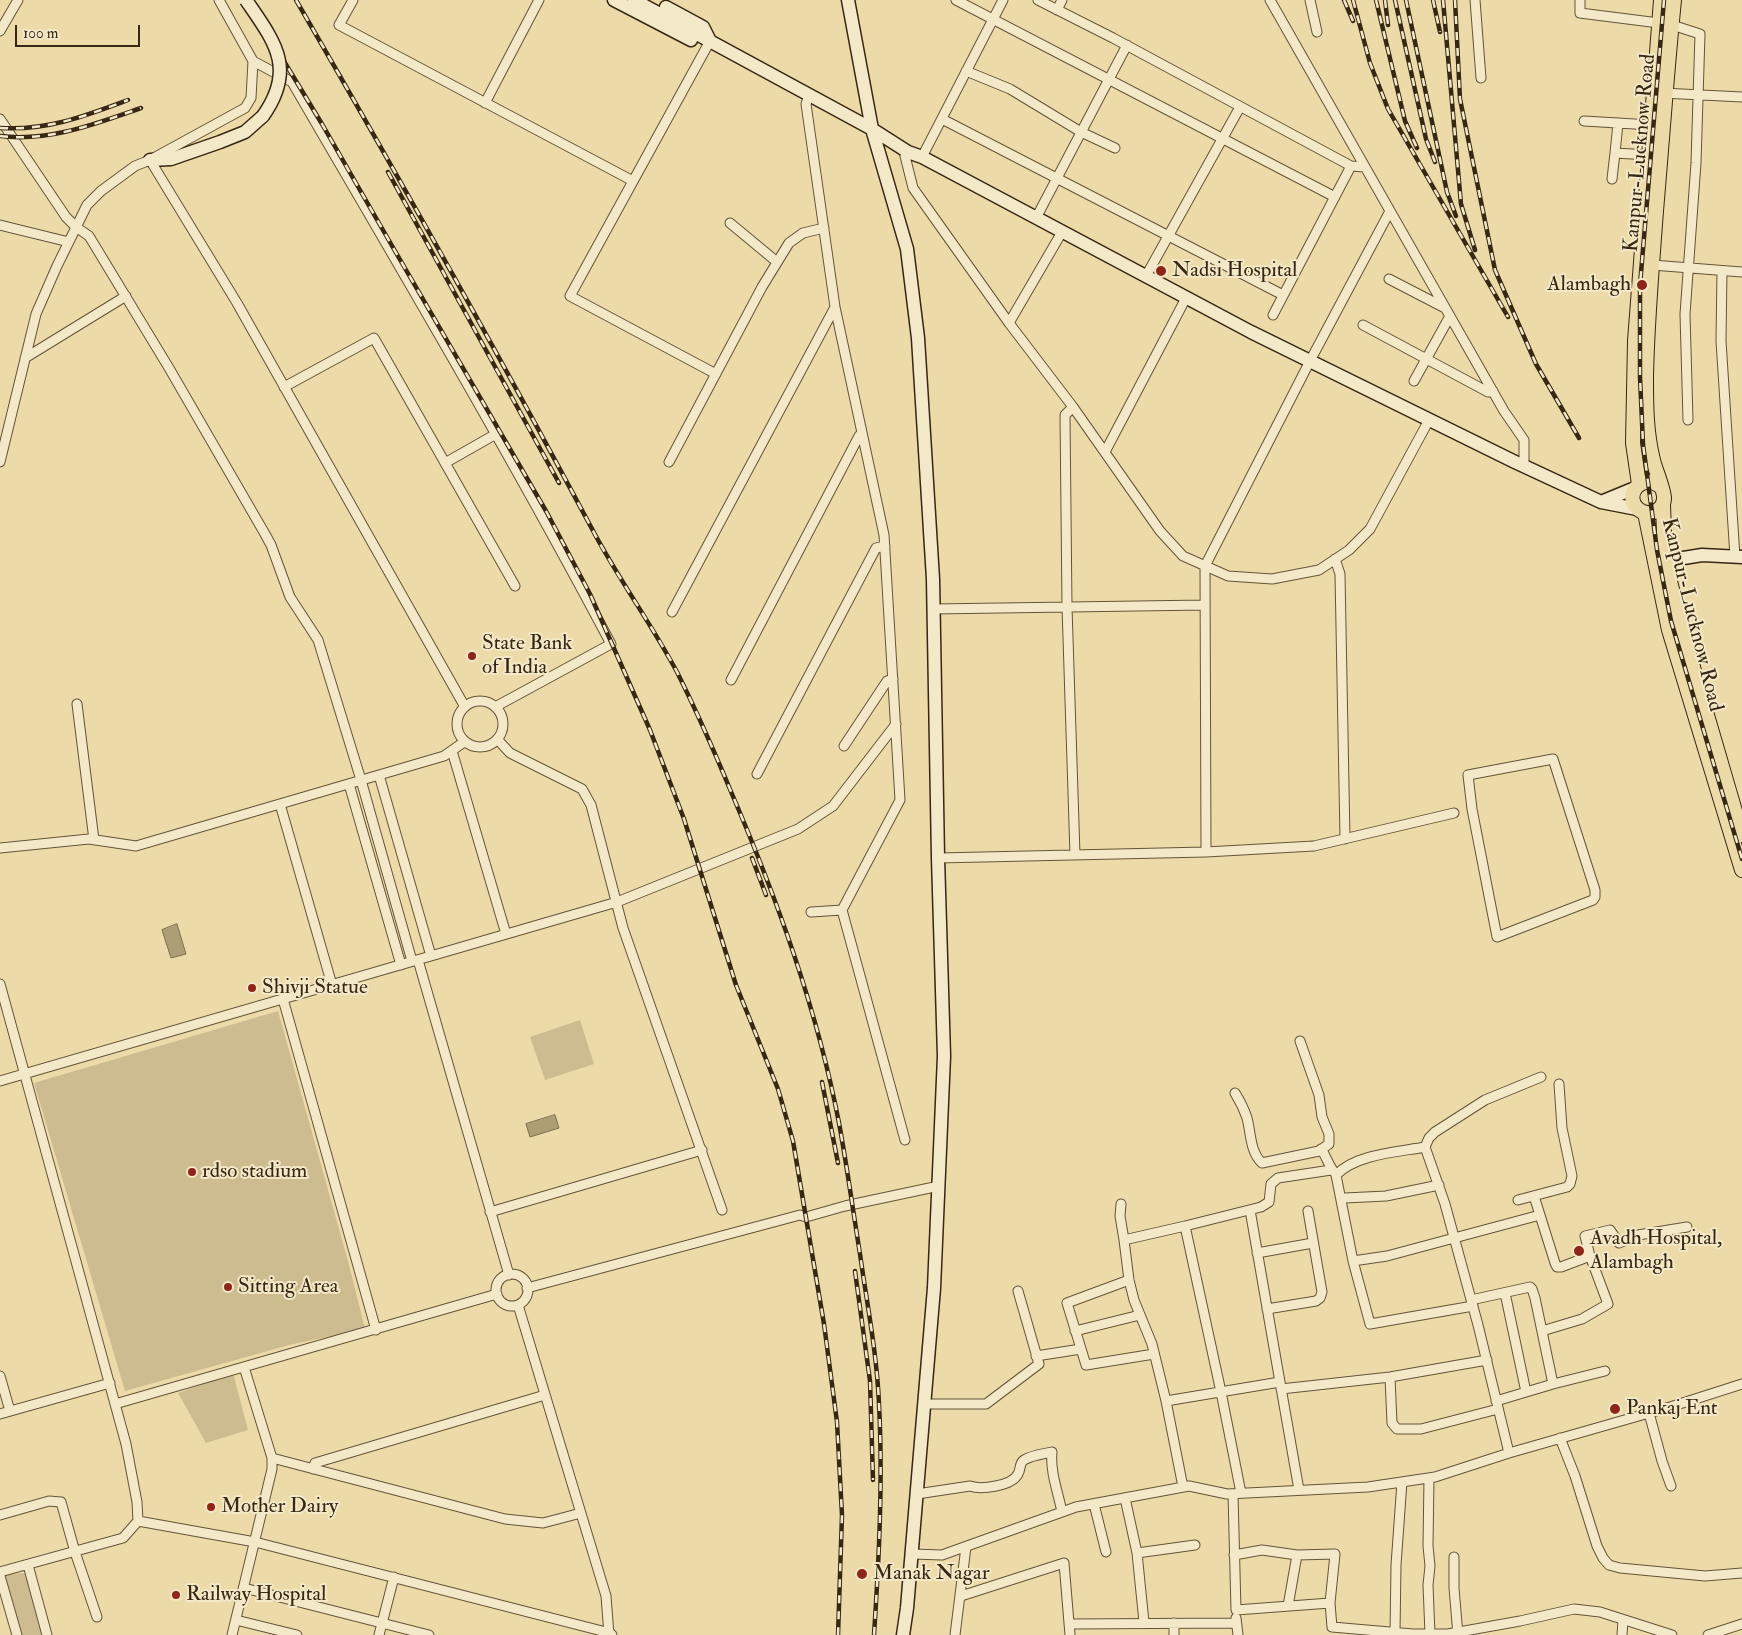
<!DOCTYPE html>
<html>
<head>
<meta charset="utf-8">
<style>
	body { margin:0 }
	#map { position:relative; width:1742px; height:1635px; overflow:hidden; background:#ecdba9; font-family:"IM FELL Double Pica",serif }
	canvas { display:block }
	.scale { position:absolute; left:15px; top:25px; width:125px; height:22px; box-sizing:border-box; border:2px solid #372713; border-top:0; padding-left:6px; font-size:15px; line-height:18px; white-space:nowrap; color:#372713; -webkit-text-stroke:4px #f3e8c7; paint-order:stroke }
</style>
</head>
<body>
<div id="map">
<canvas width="1742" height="1635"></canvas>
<div class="scale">100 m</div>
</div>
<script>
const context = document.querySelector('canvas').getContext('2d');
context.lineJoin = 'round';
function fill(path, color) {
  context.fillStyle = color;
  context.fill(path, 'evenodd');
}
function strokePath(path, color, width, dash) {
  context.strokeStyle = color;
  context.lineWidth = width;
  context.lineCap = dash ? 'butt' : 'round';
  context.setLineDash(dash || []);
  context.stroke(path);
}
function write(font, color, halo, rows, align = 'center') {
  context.font = font + ' "IM FELL Double Pica",serif';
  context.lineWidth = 4;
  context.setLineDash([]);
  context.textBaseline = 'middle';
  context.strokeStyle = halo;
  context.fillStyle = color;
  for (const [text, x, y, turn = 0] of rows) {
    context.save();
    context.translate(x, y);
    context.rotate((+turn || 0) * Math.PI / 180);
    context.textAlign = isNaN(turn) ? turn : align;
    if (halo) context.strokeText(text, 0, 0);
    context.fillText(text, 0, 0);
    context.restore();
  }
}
fill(new Path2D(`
	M 278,1011 L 348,1261 L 365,1329 L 289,1345 L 125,1391 L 34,1083 Z
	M 580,1020 L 594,1064 L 545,1080 L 530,1037 Z
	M 233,1373 L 248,1430 L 206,1443 L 178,1393 Z
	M 25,1573 L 42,1635 L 21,1635 L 3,1574 Z`), '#cdbc90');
const water = new Path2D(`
	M 177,924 L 186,954 L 171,958 L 162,930 Z
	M 555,1115 L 559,1128 L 530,1137 L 526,1124 Z`);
fill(water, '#ae9e76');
strokePath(water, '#7e6e4e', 1);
const street = new Path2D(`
	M 219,0 L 253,61 L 292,82 C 400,268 510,453 611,644 L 495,707
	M 353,0 L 339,25 L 633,181
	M 956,0 L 1335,197
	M 1038,0 L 1113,38 L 1351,166 L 1365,167
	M 1270,0 L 1504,411 L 1524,440 L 1524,466
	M 1310,0 L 1317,32
	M 1475,0 L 1481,78
	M 1580,0 L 1580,13 L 1659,23
	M 1057,10 L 1062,0
	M 1672,25 L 1700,34 L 1696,163 L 1685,314 L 1688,420
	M 0,31 L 18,0
	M 710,41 L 570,296 L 716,374
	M 966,71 L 1010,89 L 1081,132 L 1115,148
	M 1662,93 L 1742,97
	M 809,95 L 806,104 L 835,307 L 884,535 L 900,800 L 842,910 L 905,1140
	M 485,103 L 539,0
	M 0,119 L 66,217 L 76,227 L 89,236 L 169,368 L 265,534 L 271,545 L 290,597 L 318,640 L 361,780 L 412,961
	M 942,119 L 1283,295
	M 1584,121 L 1651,125
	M 1618,123 L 1615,153 L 1649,155
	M 908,152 L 905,156 L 913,188 L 1009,323 L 1073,407 L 1160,531 L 1183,556 L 1228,576 L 1272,579 L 1319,570 L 1349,550 L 1370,529 L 1429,420
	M 922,157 L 1003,0
	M 150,160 L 237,303 L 465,707
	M 1612,179 L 1615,153
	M 1036,218 L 1127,45
	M 730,223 L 777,262
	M 0,225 L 69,242
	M 1652,265 L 1742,272
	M 1722,271 L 1721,341 L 1735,557
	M 1146,276 L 1240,107
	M 1389,279 L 1445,308
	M 1273,315 L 1351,166
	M 1009,323 L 1062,232
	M 1363,325 L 1488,392 L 1493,391
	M 25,358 L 126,296
	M 1414,381 L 1450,316
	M 284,387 L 374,338 L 515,586
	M 1073,407 L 1065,415 L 1067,607 L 1075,855
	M 1105,452 L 1186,298
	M 0,462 L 36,314 L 57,266 L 87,205 L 101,191 L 135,166 L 150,160 L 245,108 L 251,98 L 253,61
	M 669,462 L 762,287 L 789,243 L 803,233 L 824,228
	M 445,463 L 496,434
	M 1335,559 L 1340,574 L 1345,839
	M 933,609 L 1205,605
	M 672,612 L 835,307
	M 731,680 L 859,436 L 862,433
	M457 724a23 23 0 1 1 46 0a23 23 0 1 1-46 0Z
	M 77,704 L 94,840
	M 497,739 L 510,753 L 582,789 L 591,805 L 623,928 L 722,1210
	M 844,746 L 887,681 L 893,679
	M 452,751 L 506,934
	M 1553,759 L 1595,890 L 1595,897 L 1593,900 L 1497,937 L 1472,809 L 1468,775 Z
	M 757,774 L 876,548 L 885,546
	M 379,775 L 431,956
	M 349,784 L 401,965
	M 280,804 L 332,985
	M 0,848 L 89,839 L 136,846 L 444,756 L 464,742
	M 1206,852 L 1205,566 L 1310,361 L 1390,211
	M 938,858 L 1206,852 L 1314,846 L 1454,813
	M 811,912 L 842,910
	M 418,960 L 509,1275
	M 0,984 L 126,1444 L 137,1502 L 138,1521
	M 283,999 L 376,1330
	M 0,1081 L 617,902 L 798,829 L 833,806 L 896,724
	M 1235,1093 C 1240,1101 1244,1109 1247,1118 C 1251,1133 1250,1152 1262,1163 L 1319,1151 L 1329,1144 L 1329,1134 L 1322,1117 L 1319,1095 L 1300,1041
	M 1425,1147 C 1398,1152 1356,1154 1336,1175 L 1353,1261 L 1370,1324 L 1473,1306
	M 1321,1149 C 1327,1157 1329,1168 1336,1174
	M 1534,1196 L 1555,1263 L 1557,1267 L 1561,1267 L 1590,1256
	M 1345,1198 L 1386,1196 L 1439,1185
	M 1518,1200 L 1567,1187 L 1570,1184 L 1572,1176 L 1562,1128 L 1559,1084
	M 1121,1204 L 1120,1216 L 1124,1240 L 1185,1226 L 1221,1392 L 1241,1493
	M 1250,1210 L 1280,1382
	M 490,1212 L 702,1150
	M 1185,1226 L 1261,1207 L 1269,1202 L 1271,1184 L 1278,1178 L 1331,1170
	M 1124,1240 L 1129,1280 L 1134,1300 L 1152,1344 L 1166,1401
	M 1257,1253 L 1313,1243
	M 1353,1261 L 1387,1256 L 1540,1215
	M496 1290a16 16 0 1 1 32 0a16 16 0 1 1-32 0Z
	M 1129,1280 L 1067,1303 L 1086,1365 L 1154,1354
	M 527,1288 L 800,1215 L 806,1217 L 845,1206 L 939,1186
	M 1505,1293 L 1526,1392
	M 1471,1300 L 1530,1287 L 1532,1289 L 1535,1298 L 1553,1384 L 1496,1401
	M 518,1305 L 606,1596 L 609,1635
	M 1267,1309 L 1316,1301 L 1320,1298 L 1322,1292 L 1308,1211
	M 1075,1331 L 1140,1315
	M 1542,1331 L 1582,1319 L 1608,1304 L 1590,1256 L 1585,1236 L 1610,1230 L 1619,1243 L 1638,1235 L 1687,1227
	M 1036,1356 L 1081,1349
	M 0,1376 L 10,1411
	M 1390,1377 L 1392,1423 L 1397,1429 L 1421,1429 L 1498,1409
	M 1553,1384 L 1605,1371
	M 1281,1389 L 1390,1377 L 1487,1360
	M 115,1404 L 497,1294
	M 924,1404 L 986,1404 L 1039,1364 L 1018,1291
	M 1649,1413 L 1662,1461 L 1671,1486
	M 0,1414 L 110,1383
	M 1560,1438 L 1575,1476 L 1597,1546 L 1603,1558 L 1609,1565 L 1620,1568 L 1705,1576 L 1742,1573
	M 1509,1453 L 1478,1325 L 1445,1204 L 1425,1147 L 1429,1138 L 1435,1132 L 1485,1100 L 1541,1077
	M 272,1458 L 505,1519 L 543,1523 L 581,1513
	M 313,1469 L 315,1463 L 545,1395
	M 1429,1478 L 1428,1546 L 1430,1566 L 1428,1585 L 1430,1634
	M 1183,1487 L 1166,1401 L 1280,1382 L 1299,1490
	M 917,1494 L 970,1486 C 981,1490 1012,1486 1018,1474 C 1021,1469 1019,1463 1024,1460 C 1032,1455 1043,1454 1052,1452 C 1050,1472 1058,1492 1062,1512
	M 1233,1494 L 1236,1610 L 1330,1603 L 1332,1627 L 1413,1634 L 1448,1634 L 1520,1621 L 1574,1609 L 1600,1612 L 1672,1635
	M 1125,1498 L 1137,1553 L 1195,1545
	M 1094,1504 L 1106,1552
	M 0,1515 L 49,1501 L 61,1502 L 75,1552 L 97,1617
	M 1137,1553 L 1144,1622
	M 912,1554 L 942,1555 L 1076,1507 L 1189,1486 L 1227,1494 L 1368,1487 L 1435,1477 L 1509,1453 L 1670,1407 L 1742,1384
	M 1234,1555 L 1262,1550 L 1297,1555
	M 1454,1557 L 1454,1588 L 1458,1635
	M 28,1565 L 47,1635
	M 0,1572 L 123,1538 L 138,1521 L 255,1542 L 610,1633 L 612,1635
	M 0,1576 L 17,1635
	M 244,1588 L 429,1635
	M 961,1596 L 1064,1563 L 1070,1635
	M 1288,1606 L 1297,1555 L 1335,1554 L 1330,1603
	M 1236,1618 L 1238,1635
	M 236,1620 L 297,1635
	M 1070,1624 L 1236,1623
	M 1395,1633 L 1396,1565 L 1402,1482
	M 232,1635 L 272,1469 L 272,1458 L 244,1367
	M 379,1635 L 394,1577
	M 955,1635 L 966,1547
	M 1174,1635 L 1174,1623
	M 1622,1635 L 1623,1620
	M 1708,1635 L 1742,1624`);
const secondary = new Path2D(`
	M 614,0 L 691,40
	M 634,0 L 872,129 L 908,152 L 922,157 L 1251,332 L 1513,461 L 1601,502 L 1637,509
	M 848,0 L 872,129 L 907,249 L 918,338 L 933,579 L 938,858 L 944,1056 L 934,1288 L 907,1608 L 903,1635
	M 666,7 L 703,27 L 710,41
	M 150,160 L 171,159 L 220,142 L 245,132 L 263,116
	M 1601,502 L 1635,488
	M 1665,561 L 1702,555 L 1742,557`);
const primary = new Path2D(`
	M 1639,484 L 1633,443 L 1635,341 L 1661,0
	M 1661,487 C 1643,471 1622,495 1638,509 C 1648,518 1663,511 1664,499 C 1665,492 1655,469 1653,460 C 1646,432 1646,405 1646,377 C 1647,322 1652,266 1656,211 C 1662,141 1667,70 1674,0
	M 1663,504 L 1665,561 L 1681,626 L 1742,835
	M 1645,513 L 1669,630 L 1742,870`);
strokePath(street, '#645438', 11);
strokePath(secondary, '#372713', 15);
strokePath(primary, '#372713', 16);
strokePath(street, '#f3e8c7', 9);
strokePath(secondary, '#f3e8c7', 12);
strokePath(primary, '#ecdba9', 14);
const rail = new Path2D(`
	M 247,0 L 322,124 L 395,251 L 546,511 L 590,594 L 650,730 L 684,819 L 736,985 L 778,1089 L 793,1141 L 824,1324 L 837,1422 L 842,1515 L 838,1635
	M 296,0 C 397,174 496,349 591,527 C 617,577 651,623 677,672 C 697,712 715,753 732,794 C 777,899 817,1009 839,1123 C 847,1166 853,1211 860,1254 C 867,1304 877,1354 879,1404 C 883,1481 879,1558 874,1635
	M 1344,0 L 1353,21
	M 1353,0 L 1370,63 L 1388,109 L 1508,317
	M 1376,0 L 1405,121 L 1417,148
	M 1385,0 L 1388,25
	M 1395,0 L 1426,139 L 1435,162
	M 1406,0 L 1447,192 L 1456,216
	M 1433,0 L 1440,32
	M 1443,0 L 1461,204 L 1475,250
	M 1455,0 L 1460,99 L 1495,270 L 1536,364 L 1579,438
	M 1664,0 L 1640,285 L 1640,377 L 1643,444 L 1657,550 L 1671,621 L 1742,859
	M 0,128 C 47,131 85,116 128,100
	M 0,136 C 49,142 95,124 141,108
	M 388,172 L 559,483
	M 752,858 L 766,895
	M 822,1082 L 838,1163
	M 855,1271 L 870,1381 L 873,1480`);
strokePath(rail, '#372713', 4.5);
strokePath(rail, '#f3e8c7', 2.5, [8]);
const secondaryBridge = new Path2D(`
	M 246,0 C 274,41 297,68 263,116`);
strokePath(secondaryBridge, '#372713', 15, []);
strokePath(secondaryBridge, '#f3e8c7', 12);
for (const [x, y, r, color] of [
	[1161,271,6,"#8f2418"],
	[1642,285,6,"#8f2418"],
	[472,656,5,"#8f2418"],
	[252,988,5,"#8f2418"],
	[192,1172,5,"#8f2418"],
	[1579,1251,6,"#8f2418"],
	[228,1287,5,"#8f2418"],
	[1615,1409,6,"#8f2418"],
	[211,1507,5,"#8f2418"],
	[862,1574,6,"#8f2418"],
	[176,1595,5,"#8f2418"]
]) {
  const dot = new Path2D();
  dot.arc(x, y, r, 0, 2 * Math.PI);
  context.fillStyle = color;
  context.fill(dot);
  strokePath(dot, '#f3e8c7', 2);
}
write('21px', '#372713', '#f3e8c7', [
	["Kanpur-Lucknow Road",1641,153,-85],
	["Kanpur-Lucknow Road",1691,615,76]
]);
write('21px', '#372713', '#f3e8c7', [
	["Nadsi Hospital",1172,271],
	["Alambagh",1631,285,"right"],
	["State Bank",482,644],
	["of India",482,668],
	["Shivji Statue",262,988],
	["rdso stadium",202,1172],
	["Avadh Hospital,",1590,1239],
	["Alambagh",1590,1263],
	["Sitting Area",238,1287],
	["Pankaj Ent",1626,1409],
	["Mother Dairy",221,1507],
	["Manak Nagar",873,1574],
	["Railway Hospital",186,1595]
], 'left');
</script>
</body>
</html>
